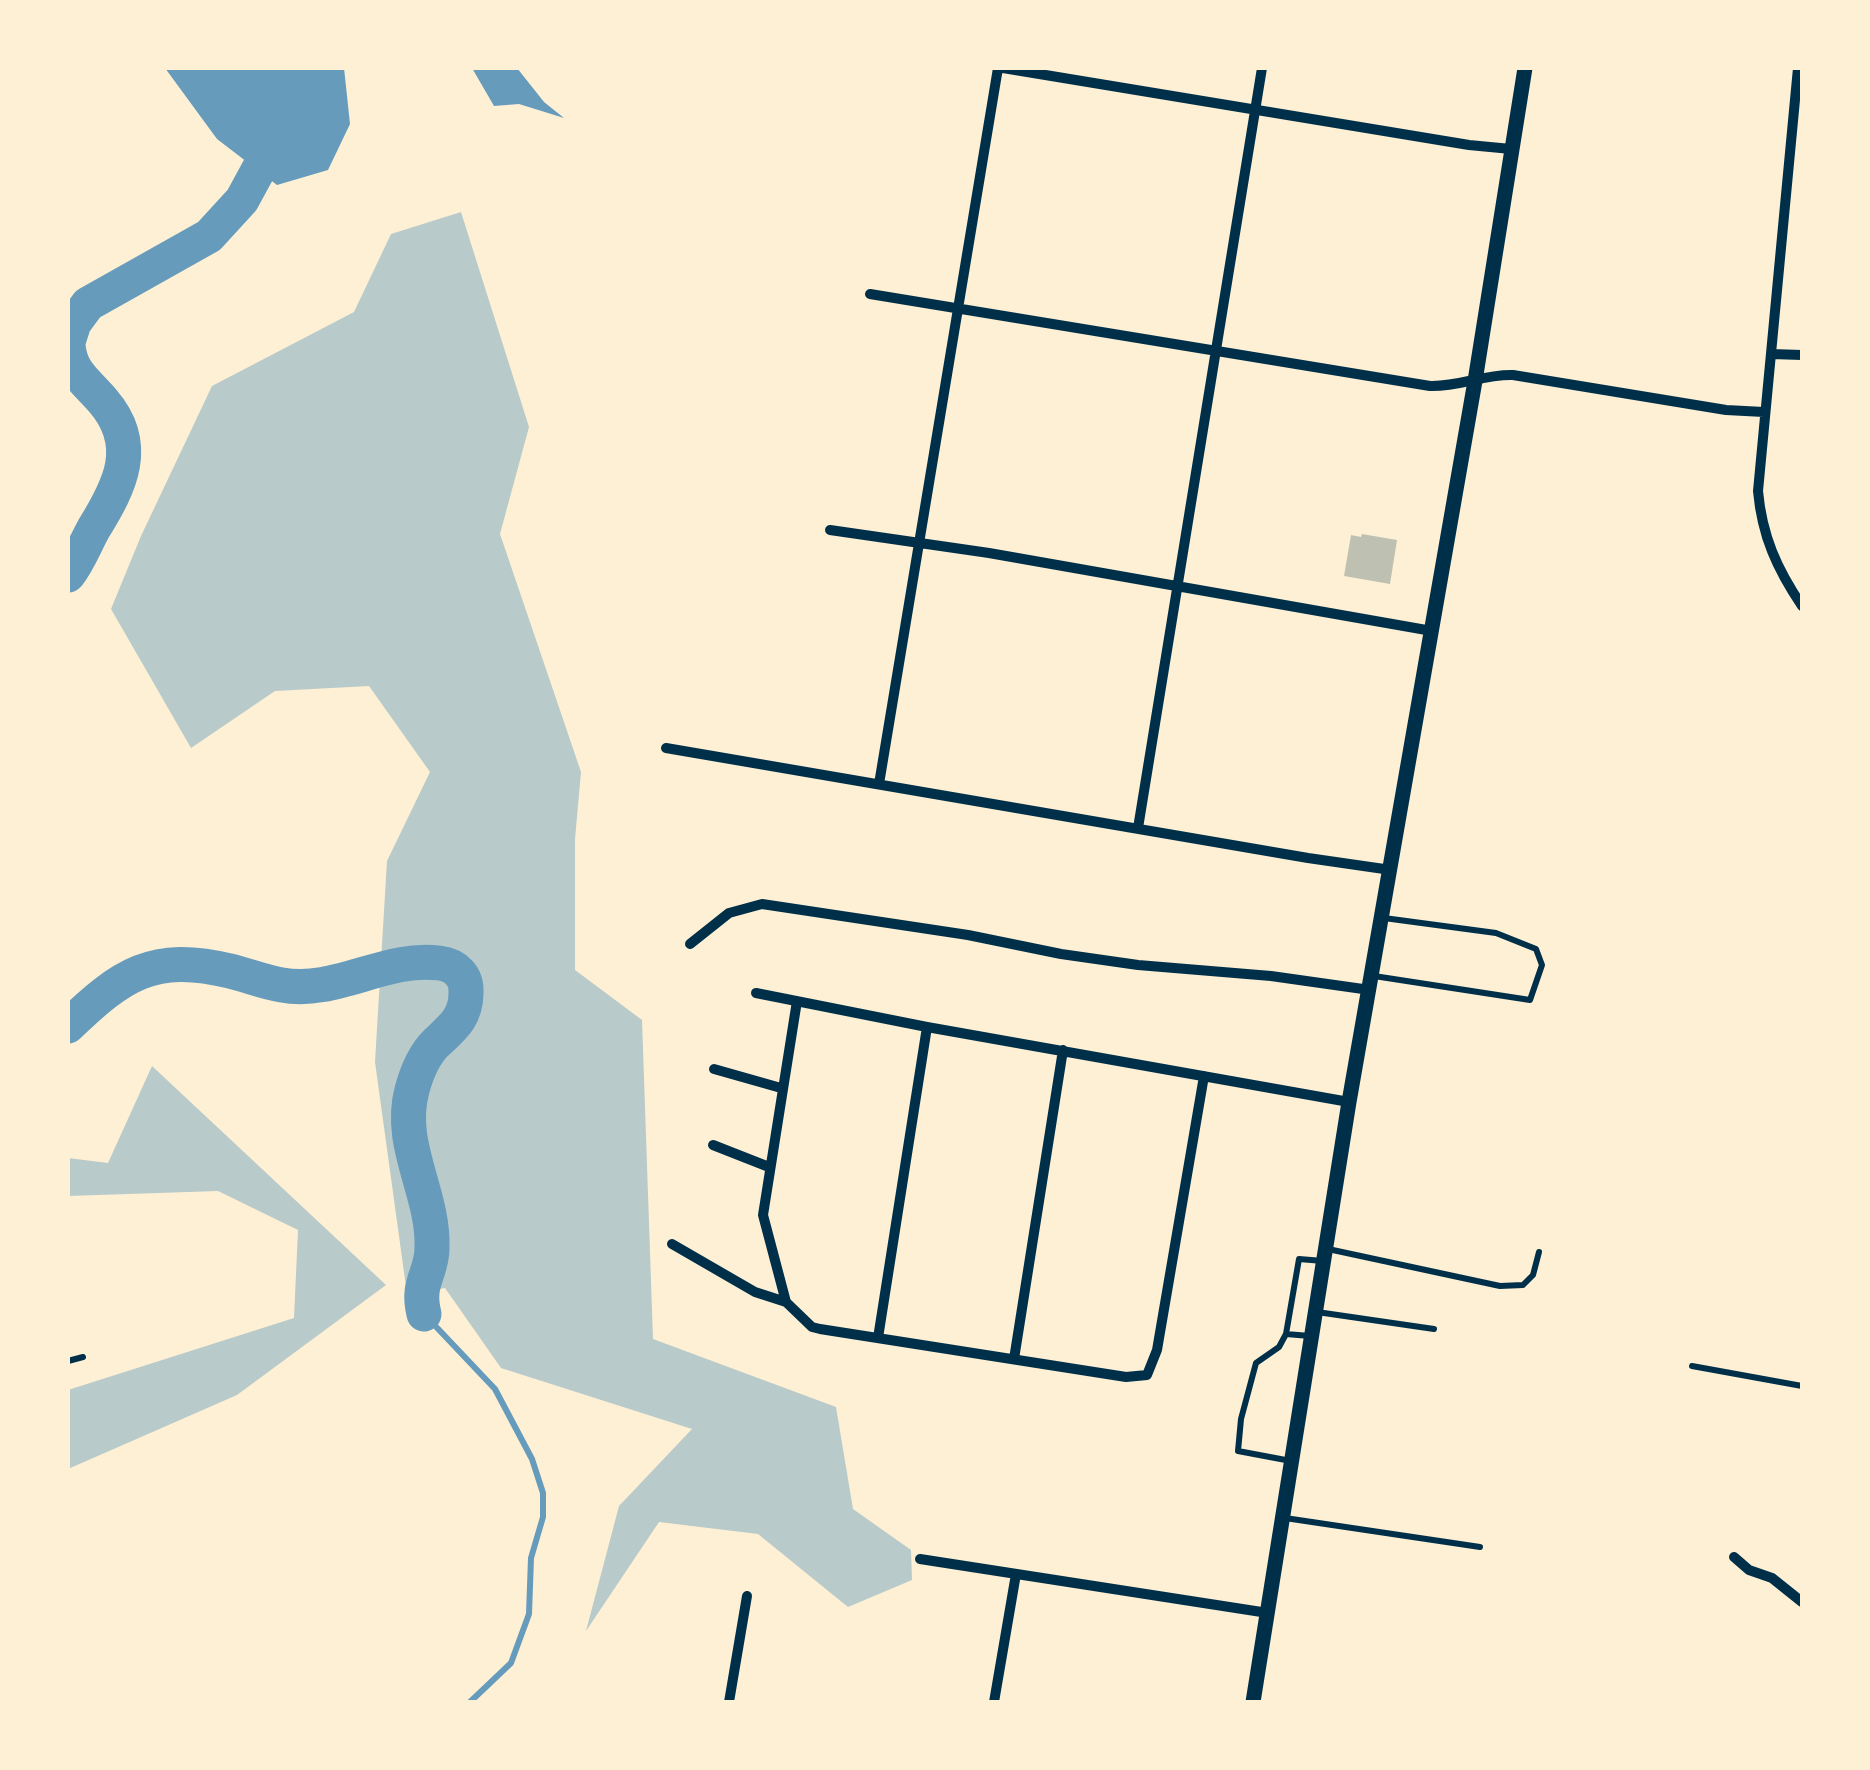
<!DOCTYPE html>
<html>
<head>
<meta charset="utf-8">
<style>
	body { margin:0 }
	#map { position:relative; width:1870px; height:1770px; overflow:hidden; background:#fdf0d5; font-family:Quicksand,sans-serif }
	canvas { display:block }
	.frame { position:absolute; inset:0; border:70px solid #fdf0d5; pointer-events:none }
</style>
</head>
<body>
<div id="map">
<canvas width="1870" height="1770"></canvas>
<div class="frame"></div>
</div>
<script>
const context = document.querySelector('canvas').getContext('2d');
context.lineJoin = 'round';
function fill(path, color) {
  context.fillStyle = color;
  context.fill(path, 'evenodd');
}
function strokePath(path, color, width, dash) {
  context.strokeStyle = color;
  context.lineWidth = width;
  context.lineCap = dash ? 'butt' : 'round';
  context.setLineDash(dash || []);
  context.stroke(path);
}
fill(new Path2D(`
	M 461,212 L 529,427 L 500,534 L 581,772 L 575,839 L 575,970 L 642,1020 L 653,1339 L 836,1407 L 853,1509 L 911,1550 L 912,1580 L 848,1607 L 758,1534 L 659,1522 L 586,1631 L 619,1506 L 692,1429 L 501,1368 L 445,1288 L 407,1294 L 375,1062 L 387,861 L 430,772 L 369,686 L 275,691 L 191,748 L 111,609 L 141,536 L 212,386 L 354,312 L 391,234 Z
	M 152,1066 L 386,1285 L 237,1395 L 68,1469 L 68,1390 L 294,1318 L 298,1230 L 218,1191 L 68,1196 L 68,1158 L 108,1163 Z`), '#b9caca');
fill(new Path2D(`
	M 165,68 L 344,68 L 350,124 L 328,170 L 277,185 L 217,139 Z
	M 472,68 L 517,68 L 544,102 L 564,118 L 519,104 L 494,106 Z`), '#669bbc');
strokePath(new Path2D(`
	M 424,1314 L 495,1389 L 532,1459 L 543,1493 L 543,1517 L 531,1558 L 529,1614 L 511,1663 L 470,1702`), '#669bbc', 6);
strokePath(new Path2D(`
	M 68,342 L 74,323 L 88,304 L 209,236 L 242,200 L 267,154 L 302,116 L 318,68
	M 68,345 C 70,372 86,381 103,401 C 141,445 120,486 94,528 C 85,544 79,561 68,575
	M 68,1026 C 121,975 153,952 230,971 C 247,975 264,982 282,985 C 335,995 386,956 439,963 C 456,965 467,976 466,993 C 466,1018 452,1028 436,1043 C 424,1055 416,1075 412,1090 C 397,1145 434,1193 432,1248 C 432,1274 416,1282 424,1314`), '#669bbc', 35);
fill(new Path2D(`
	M 1362,534 L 1397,540 L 1390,584 L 1344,576 L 1351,535 L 1361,537 Z`), '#bec0b2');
strokePath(new Path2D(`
	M 1374,976 L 1530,1000 L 1542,965 L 1536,949 L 1496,933 L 1384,918
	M 1328,1249 L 1500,1286 L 1523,1285 L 1533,1275 L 1539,1252
	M 1317,1312 L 1434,1329
	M 1286,1334 L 1310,1336
	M 68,1361 L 83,1357
	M 1692,1366 L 1802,1386
	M 1291,1461 L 1238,1451 L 1241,1419 L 1256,1363 L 1279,1347 L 1286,1334 L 1299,1259 L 1323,1261
	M 1285,1518 L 1480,1547`), '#003049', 6);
strokePath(new Path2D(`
	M 1003,68 L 1469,145 L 1511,149
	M 1798,68 L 1758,491 C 1762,536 1777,569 1802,606
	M 870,294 L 1430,386 C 1459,387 1484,374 1513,375 L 1726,410 L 1764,412
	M 1771,354 L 1802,355
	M 830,530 L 989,553 L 1432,631
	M 666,748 L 1308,858 L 1391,870
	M 879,784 L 998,68
	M 1138,828 L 1262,68
	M 690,944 L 729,913 L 762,904 L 968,935 L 1061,954 L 1138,965 L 1271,976 L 1370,990
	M 756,993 L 927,1027 L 1349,1102
	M 714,1069 L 781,1088
	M 713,1145 L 769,1167
	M 672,1244 L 755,1292 L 786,1302 L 812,1327 L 820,1329 L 1126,1377 L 1147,1375 L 1157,1350 L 1204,1076
	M 786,1302 L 763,1215 L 797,1001
	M 878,1338 L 927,1027
	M 1014,1359 L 1063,1050
	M 1734,1557 L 1749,1570 L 1772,1578 L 1802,1602
	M 920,1559 L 1268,1613
	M 729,1702 L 747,1596
	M 994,1702 L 1016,1574`), '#003049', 10);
strokePath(new Path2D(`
	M 1253,1702 L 1349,1102 L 1475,381 L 1525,68`), '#003049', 15);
</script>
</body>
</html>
